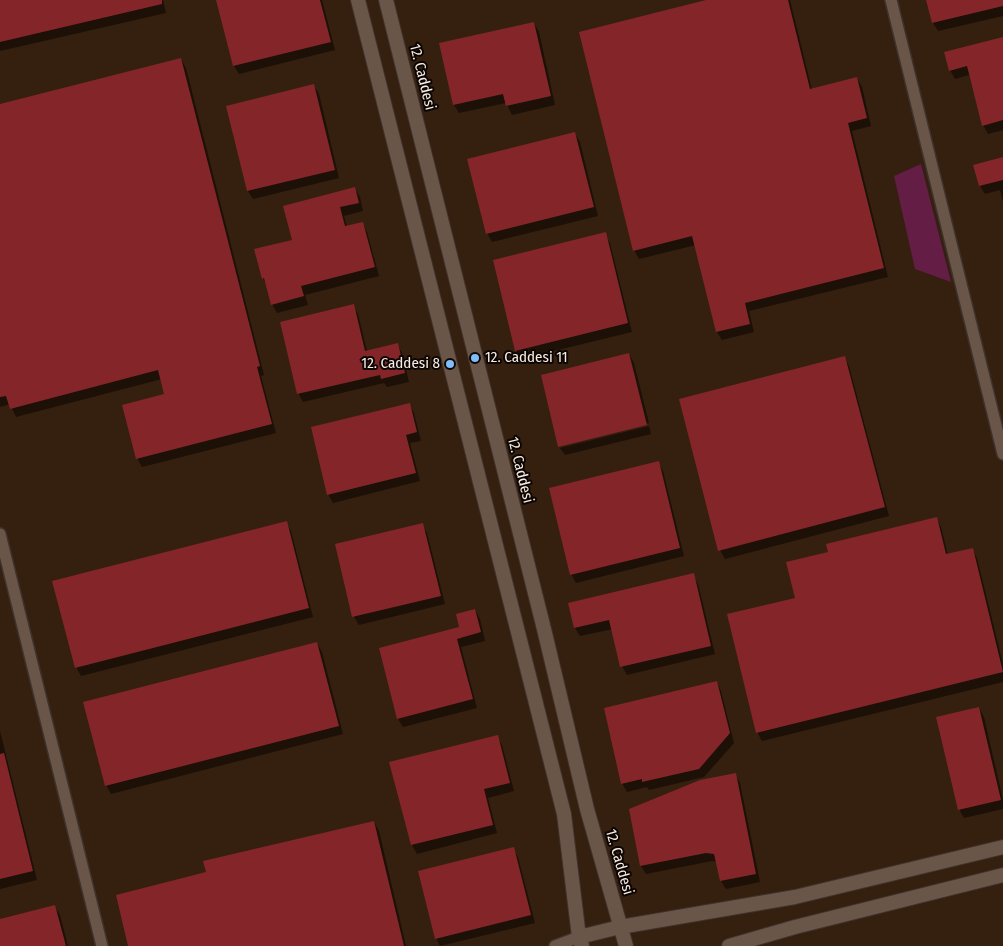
<!DOCTYPE html>
<html>
<head>
<meta charset="utf-8">
<style>
	body { margin:0 }
	canvas { display:block; background:#29180c }
</style>
</head>
<body>
<canvas width="1003" height="946"></canvas>
<script>
const context = document.querySelector('canvas').getContext('2d');
context.lineJoin = 'round';
function fill(path, color) {
  context.fillStyle = color;
  context.fill(path, 'evenodd');
}
function strokePath(path, color, width, dash) {
  context.strokeStyle = color;
  context.lineWidth = width;
  context.lineCap = dash ? 'butt' : 'round';
  context.setLineDash(dash || []);
  context.stroke(path);
}
function write(font, color, halo, rows, align = 'center') {
  context.font = font + ' "Fira Sans Condensed",sans-serif';
  context.lineWidth = 4;
  context.setLineDash([]);
  context.textBaseline = 'middle';
  context.strokeStyle = halo;
  context.fillStyle = color;
  for (const [text, x, y, turn = 0] of rows) {
    context.save();
    context.translate(x, y);
    context.rotate((+turn || 0) * Math.PI / 180);
    context.textAlign = isNaN(turn) ? turn : align;
    if (halo) context.strokeText(text, 0, 0);
    context.fillText(text, 0, 0);
    context.restore();
  }
}
fill(new Path2D(`
	M 0,0 L 1003,0 L 1003,946 L 0,946 Z`), '#351f0e');
fill(new Path2D(`
	M 921,164 L 951,282 L 915,269 L 894,176 Z`), '#641d45');
fill(new Path2D(`
	M 0,0 L 163,0 L 166,13 L 0,51 Z
	M 218,0 L 322,0 L 335,50 L 239,74 L 234,66 Z
	M 712,0 L 790,0 L 812,90 L 857,78 L 862,87 L 871,126 L 852,131 L 888,277 L 749,311 L 754,332 L 722,340 L 717,332 L 696,245 L 639,259 L 634,250 Z
	M 927,0 L 1003,0 L 1003,16 L 938,31 L 933,23 Z
	M 534,23 L 539,32 L 555,105 L 512,115 L 506,103 L 459,113 L 454,105 L 440,44 Z
	M 1003,38 L 1003,130 L 988,134 L 983,125 L 969,75 L 955,79 L 950,70 Z
	M 181,59 L 186,68 L 264,375 L 261,376 L 276,433 L 142,467 L 137,458 L 166,395 L 162,379 L 16,417 L 10,404 L 1,407 L 0,406 L 0,105 Z
	M 314,86 L 319,94 L 339,178 L 253,199 L 248,191 Z
	M 575,134 L 580,142 L 598,216 L 492,242 L 487,233 Z
	M 1003,159 L 1003,202 L 1000,190 L 985,194 L 980,186 Z
	M 355,189 L 360,197 L 363,211 L 344,216 L 347,227 L 362,223 L 367,232 L 379,276 L 305,295 L 308,305 L 277,313 L 272,304 L 267,286 L 263,278 L 293,241 Z
	M 605,234 L 610,243 L 632,332 L 521,359 L 516,350 Z
	M 353,306 L 358,314 L 367,351 L 397,344 L 402,353 L 409,382 L 387,387 L 384,383 L 303,402 L 298,393 Z
	M 629,354 L 634,363 L 649,423 L 560,445 L 560,447 L 542,376 Z
	M 844,357 L 849,366 L 889,516 L 725,559 L 720,550 Z
	M 409,404 L 414,413 L 421,441 L 410,443 L 420,481 L 333,503 L 328,494 Z
	M 649,426 L 651,434 L 565,455 L 560,448 Z
	M 658,463 L 663,471 L 684,556 L 576,583 L 571,574 Z
	M 936,518 L 941,527 L 948,555 L 972,549 L 977,558 L 1003,664 L 1003,682 L 762,741 L 757,732 L 797,599 L 830,553 Z
	M 286,523 L 291,531 L 313,617 L 81,676 L 76,667 Z
	M 422,525 L 427,533 L 445,604 L 359,625 L 354,617 Z
	M 693,575 L 698,584 L 715,654 L 627,675 L 622,666 L 613,629 L 580,636 L 575,628 L 570,604 Z
	M 475,610 L 480,619 L 485,641 L 461,647 L 477,708 L 403,727 L 398,719 L 460,628 Z
	M 317,643 L 322,652 L 343,734 L 111,794 L 106,785 Z
	M 717,682 L 721,691 L 734,743 L 704,777 L 649,790 L 647,787 L 627,792 L 622,783 Z
	M 979,708 L 984,717 L 1003,800 L 1003,809 L 964,818 L 959,809 Z
	M 0,731 L 37,880 L 0,889 Z
	M 497,736 L 502,745 L 514,791 L 488,798 L 497,833 L 417,854 L 412,845 L 391,763 Z
	M 735,774 L 740,783 L 760,882 L 726,889 L 721,881 L 717,862 L 712,861 L 646,874 L 641,866 Z
	M 374,822 L 379,831 L 406,946 L 130,946 Z
	M 513,849 L 518,857 L 535,923 L 440,946 L 436,938 Z
	M 55,907 L 60,915 L 68,946 L 0,946 L 0,921 Z`), '#0007');
fill(new Path2D(`
	M 0,0 L 162,0 L 162,4 L 0,42 Z
	M 216,0 L 320,0 L 331,42 L 233,66 Z
	M 706,0 L 788,0 L 810,89 L 857,77 L 867,118 L 848,123 L 884,268 L 745,303 L 750,324 L 716,332 L 692,236 L 633,251 L 579,32 Z
	M 926,0 L 1003,0 L 1003,6 L 932,23 Z
	M 534,22 L 551,96 L 506,106 L 503,94 L 453,105 L 439,43 Z
	M 1003,37 L 1003,120 L 982,126 L 967,66 L 949,71 L 944,52 Z
	M 181,58 L 260,366 L 257,367 L 272,424 L 136,459 L 122,405 L 164,394 L 158,370 L 10,409 L 6,396 L 0,397 L 0,104 Z
	M 314,84 L 335,170 L 247,191 L 226,106 Z
	M 575,132 L 594,207 L 486,234 L 467,159 Z
	M 1003,157 L 1003,180 L 979,186 L 973,165 Z
	M 355,187 L 359,203 L 340,207 L 345,226 L 363,222 L 375,267 L 301,286 L 304,296 L 271,305 L 264,278 L 262,279 L 254,249 L 292,240 L 283,206 Z
	M 606,232 L 628,323 L 515,351 L 493,260 Z
	M 354,304 L 365,351 L 398,343 L 405,373 L 381,379 L 380,375 L 297,394 L 280,322 Z
	M 629,353 L 647,425 L 558,447 L 541,375 Z
	M 845,356 L 885,507 L 718,551 L 679,399 Z
	M 410,403 L 417,432 L 406,435 L 416,473 L 327,495 L 311,427 Z
	M 659,461 L 680,548 L 570,575 L 549,488 Z
	M 937,517 L 946,554 L 973,548 L 1003,672 L 756,733 L 727,614 L 795,598 L 786,562 L 828,552 L 826,544 Z
	M 287,521 L 309,608 L 75,668 L 52,581 Z
	M 423,523 L 441,596 L 352,617 L 335,544 Z
	M 694,573 L 711,646 L 620,667 L 609,620 L 574,628 L 568,603 Z
	M 475,609 L 481,632 L 457,639 L 473,699 L 397,719 L 379,648 L 459,627 L 456,614 Z
	M 317,642 L 339,726 L 105,786 L 83,702 Z
	M 717,681 L 730,733 L 699,769 L 642,782 L 642,779 L 621,784 L 604,708 Z
	M 979,707 L 1001,800 L 958,810 L 936,717 Z
	M 498,735 L 510,783 L 484,789 L 493,825 L 411,845 L 389,762 Z
	M 4,753 L 33,871 L 0,879 L 0,754 Z
	M 736,773 L 756,874 L 720,881 L 714,854 L 706,853 L 640,866 L 629,809 L 700,780 Z
	M 374,821 L 404,946 L 128,946 L 116,895 L 206,872 L 203,861 Z
	M 514,847 L 531,915 L 435,939 L 418,871 Z
	M 55,905 L 66,946 L 0,946 L 0,919 Z`), '#842629');
const minor = new Path2D(`
	M 891,0 L 1003,454
	M 0,534 L 102,946
	M 555,946 L 579,937`);
const tertiary = new Path2D(`
	M 358,0 L 564,814 L 579,937 L 582,946
	M 386,0 L 544,629 L 587,809 L 626,946
	M 579,937 L 620,927 L 795,897 L 1003,847
	M 729,946 L 795,927 L 1003,875`);
strokePath(minor, '#3f322e', 14);
strokePath(tertiary, '#3f322e', 16);
strokePath(minor, '#6a5648', 11);
strokePath(tertiary, '#6a5648', 14);
for (const [x, y, r, color] of [
	[475,358,5,"#81bdfa"],
	[450,364,5,"#81bdfa"]
]) {
  const dot = new Path2D();
  dot.arc(x, y, r, 0, 2 * Math.PI);
  context.fillStyle = color;
  context.fill(dot);
  strokePath(dot, '#0c0603', 2);
}
write('15px', '#f9ece4', '#0c0603', [
	["12. Caddesi",422,77,76],
	["12. Caddesi",520,470,76],
	["12. Caddesi",619,862,74]
]);
write('15px', '#f9ece4', '#0c0603', [
	["12. Caddesi 11",485,358],
	["12. Caddesi 8",440,364,"right"]
], 'left');
</script>
</body>
</html>
